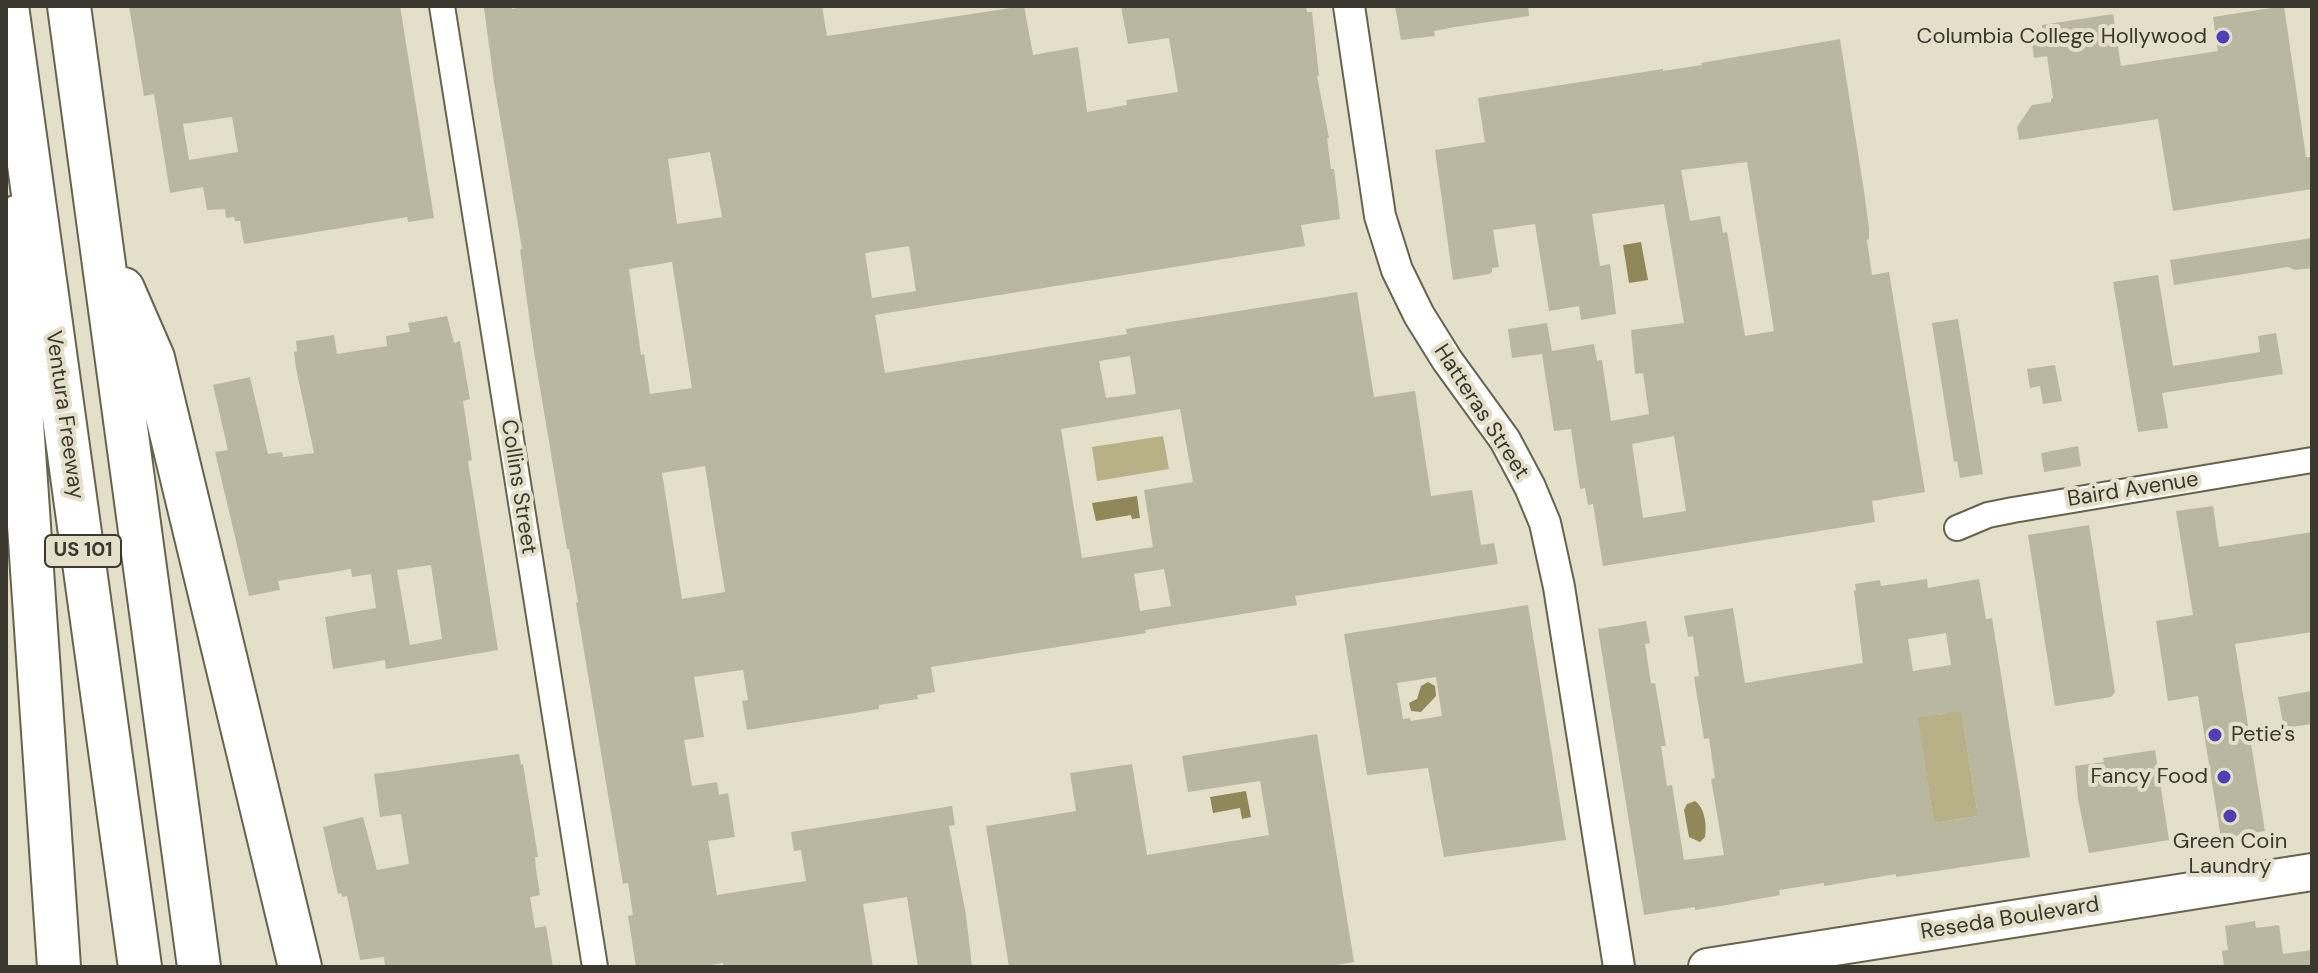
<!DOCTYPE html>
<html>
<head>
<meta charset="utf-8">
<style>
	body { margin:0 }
	#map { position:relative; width:2318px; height:973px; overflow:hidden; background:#e3dfc9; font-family:"DM Sans",sans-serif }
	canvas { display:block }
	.frame { position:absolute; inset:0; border:8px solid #3a382f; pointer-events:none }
</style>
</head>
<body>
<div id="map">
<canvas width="2318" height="973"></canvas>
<div class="frame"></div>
</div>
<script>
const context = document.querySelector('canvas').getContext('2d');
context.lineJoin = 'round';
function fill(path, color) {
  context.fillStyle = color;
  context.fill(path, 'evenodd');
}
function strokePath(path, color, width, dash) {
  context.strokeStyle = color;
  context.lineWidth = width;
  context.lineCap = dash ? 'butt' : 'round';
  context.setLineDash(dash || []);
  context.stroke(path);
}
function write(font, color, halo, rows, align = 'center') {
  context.font = font + ' "DM Sans",sans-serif';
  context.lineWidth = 8;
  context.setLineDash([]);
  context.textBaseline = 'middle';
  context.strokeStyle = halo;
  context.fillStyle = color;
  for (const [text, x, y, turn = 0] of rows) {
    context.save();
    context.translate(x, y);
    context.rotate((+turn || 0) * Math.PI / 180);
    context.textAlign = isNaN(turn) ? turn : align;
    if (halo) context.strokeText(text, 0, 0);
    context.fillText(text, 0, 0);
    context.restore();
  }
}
fill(new Path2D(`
	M 1163,436 L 1169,469 L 1097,481 L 1092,447 Z
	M 1963,703 L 1963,722 L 1978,816 L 1934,823 L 1919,729 L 1914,711 L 1933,707 L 1934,715 L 1944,714 Z`), '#b8b187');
fill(new Path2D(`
	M 1641,242 L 1648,280 L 1629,283 L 1623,245 Z
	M 1137,496 L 1140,518 L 1132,519 L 1131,515 L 1096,521 L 1092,503 Z
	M 1428,682 L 1435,686 L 1436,696 L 1421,712 L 1411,711 L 1409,703 L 1417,699 L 1421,686 Z
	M 1246,791 L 1251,817 L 1242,819 L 1240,808 L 1213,813 L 1210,797 Z
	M 1695,801 C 1705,808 1707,826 1705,837 L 1700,842 L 1689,837 L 1684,810 L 1687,804 Z`), '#908859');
fill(new Path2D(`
	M 129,6 L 400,6 L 434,218 L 408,222 L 407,217 L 244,244 L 240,221 L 235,221 L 234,217 L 226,218 L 225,209 L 207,210 L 203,187 L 170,193 L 154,94 L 144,96 ZM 232,117 L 238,152 L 189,160 L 183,124 Z
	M 486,6 L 512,6 L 512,9 L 530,6 L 822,6 L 827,36 L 1024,6 L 1033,55 L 1078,47 L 1087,112 L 1127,105 L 1126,100 L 1178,92 L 1169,38 L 1128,44 L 1121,6 L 1306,6 L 1307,12 L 1312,12 L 1319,76 L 1317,76 L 1329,138 L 1327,138 L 1331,169 L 1334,169 L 1340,219 L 1301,225 L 1305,246 L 875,315 L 885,373 L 1127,334 L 1126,329 L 1357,292 L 1374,397 L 1415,391 L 1431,496 L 1472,490 L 1481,545 L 1494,543 L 1498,564 L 1295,596 L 1297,605 L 1145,630 L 1146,633 L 931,667 L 935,692 L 917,695 L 918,699 L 879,705 L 879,709 L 747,730 L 742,701 L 748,700 L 743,670 L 694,677 L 704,737 L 684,740 L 692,786 L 717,782 L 719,795 L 728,793 L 735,837 L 708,841 L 717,895 L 806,881 L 801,850 L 794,851 L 791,832 L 952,806 L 955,825 L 949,826 L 966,915 L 972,967 L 918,967 L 907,897 L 863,904 L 873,967 L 724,967 L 723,963 L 699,967 L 636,967 L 628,916 L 633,915 L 628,883 L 623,884 L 576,603 L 578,602 L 569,549 L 567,549 L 534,352 L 520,250 L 522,249 L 494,82 L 484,8 ZM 710,152 L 722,217 L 677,224 L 668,159 ZM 909,246 L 916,291 L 872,298 L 865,253 ZM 672,262 L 692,388 L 650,394 L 644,354 L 641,355 L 629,269 ZM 1130,356 L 1136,394 L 1106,398 L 1099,361 ZM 1180,409 L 1193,482 L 1144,490 L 1153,547 L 1082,558 L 1061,429 ZM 705,466 L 725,592 L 682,599 L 662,473 ZM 1164,569 L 1171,606 L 1140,611 L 1134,574 Z
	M 1395,6 L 1528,6 L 1529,16 L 1455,27 L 1434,31 L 1435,36 L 1401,40 Z
	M 2284,6 L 2306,157 L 2312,157 L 2312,173 L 2310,174 L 2312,189 L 2173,211 L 2158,119 L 2019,140 L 2017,127 L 2032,105 L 2051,102 L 2051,99 L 2053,98 L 2047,56 L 2034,58 L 2030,30 L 2042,28 L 2042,25 L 2113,14 L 2121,66 L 2218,51 L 2213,17 Z
	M 1840,39 L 1864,191 L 1869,228 L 1869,239 L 1867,240 L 1872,275 L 1889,272 L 1925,492 L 1872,501 L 1875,522 L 1603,566 L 1593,504 L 1588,505 L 1585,488 L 1580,489 L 1571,429 L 1554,431 L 1542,354 L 1512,358 L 1508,329 L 1547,323 L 1552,351 L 1594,344 L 1597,361 L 1602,360 L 1611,421 L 1649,414 L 1643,373 L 1635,374 L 1631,330 L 1684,323 L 1664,204 L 1592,214 L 1600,266 L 1610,264 L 1616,314 L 1581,320 L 1579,306 L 1549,311 L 1535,224 L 1493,230 L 1499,267 L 1492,268 L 1492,272 L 1489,274 L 1453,280 L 1435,150 L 1485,142 L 1478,98 L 1663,69 L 1663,71 L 1702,65 L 1701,63 ZM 1747,162 L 1774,331 L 1745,336 L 1727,232 L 1723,233 L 1720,216 L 1690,221 L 1681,170 ZM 1674,436 L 1686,511 L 1643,518 L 1632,444 Z
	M 2312,238 L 2312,268 L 2295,270 L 2288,267 L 2174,285 L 2170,260 Z
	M 2158,275 L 2173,366 L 2260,352 L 2258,336 L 2276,333 L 2283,374 L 2162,393 L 2168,428 L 2138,432 L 2113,282 Z
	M 447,316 L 454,343 L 460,341 L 470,399 L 463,401 L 472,460 L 468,461 L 498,650 L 386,669 L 385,660 L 333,669 L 325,617 L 376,608 L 371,574 L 352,577 L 351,569 L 278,581 L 280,590 L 249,596 L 215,452 L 228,450 L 213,385 L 250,377 L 268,454 L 282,452 L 283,457 L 314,453 L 296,368 L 294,352 L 297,351 L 296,341 L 334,335 L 337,354 L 387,346 L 386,336 L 410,332 L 408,323 ZM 431,565 L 442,639 L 410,645 L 397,570 Z
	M 1958,319 L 1983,474 L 1960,478 L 1957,461 L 1954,462 L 1932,323 Z
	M 2055,365 L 2062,401 L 2043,404 L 2040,386 L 2030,388 L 2027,369 Z
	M 2078,446 L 2081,466 L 2044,472 L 2041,453 Z
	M 2213,506 L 2219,547 L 2312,532 L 2312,632 L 2235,644 L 2265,831 L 2221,838 L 2198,696 L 2168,701 L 2156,621 L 2193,615 L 2176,511 Z
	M 2089,525 L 2115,692 L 2111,697 L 2055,706 L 2028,535 Z
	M 1927,579 L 1928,588 L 1979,579 L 1986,619 L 1992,618 L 2030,857 L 1896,877 L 1896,874 L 1824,886 L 1824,883 L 1779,890 L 1780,895 L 1727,905 L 1695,910 L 1695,907 L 1644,915 L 1598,629 L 1646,621 L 1650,643 L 1645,644 L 1651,684 L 1655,683 L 1662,723 L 1666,746 L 1661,746 L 1667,786 L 1672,785 L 1684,860 L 1724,855 L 1711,779 L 1715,778 L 1709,738 L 1704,739 L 1694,677 L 1699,676 L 1693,636 L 1688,637 L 1684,616 L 1733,608 L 1745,683 L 1863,663 L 1854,591 L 1856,590 L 1855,584 L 1880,580 L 1881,586 ZM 1946,633 L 1951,665 L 1913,671 L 1908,639 ZM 1961,711 L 1978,816 L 1934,823 L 1918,718 Z
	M 1528,605 L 1566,840 L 1444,857 L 1428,768 L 1367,775 L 1344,634 ZM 1436,677 L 1442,716 L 1411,721 L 1410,718 L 1403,719 L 1397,683 Z
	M 2312,691 L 2312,724 L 2284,728 L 2278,697 Z
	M 1317,734 L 1354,962 L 1324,967 L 1009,967 L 986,826 L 1076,811 L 1070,773 L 1132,764 L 1147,855 L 1269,835 L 1260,781 L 1188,792 L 1182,756 Z
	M 2155,750 L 2169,840 L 2089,853 L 2078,799 L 2075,766 L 2104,762 L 2103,758 Z
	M 519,754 L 521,765 L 523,764 L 538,857 L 535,857 L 536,869 L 540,895 L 530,897 L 535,928 L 546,926 L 553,967 L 385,967 L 384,957 L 360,960 L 347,896 L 342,897 L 341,893 L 338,894 L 323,827 L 363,817 L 377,870 L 409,864 L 401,814 L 380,817 L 374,774 Z
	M 2255,921 L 2256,928 L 2279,925 L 2283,954 L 2312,950 L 2312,967 L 2224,967 L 2222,951 L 2228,950 L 2225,926 Z`), '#bab7a1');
const minor = new Path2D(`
	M 442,6 L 595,967
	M 1957,528 L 1988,515 L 2013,510 L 2312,460`);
const tertiary = new Path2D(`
	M 1349,6 L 1380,216 L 1397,270 L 1419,315 L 1447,360 L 1505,440 L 1530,487 L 1545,523 L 1559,587 L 1619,967`);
const primary = new Path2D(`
	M 1707,967 L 2312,872`);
const motorway = new Path2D(`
	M 7,6 L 140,967
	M 69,6 L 199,967
	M 19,216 L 13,290 L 59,967
	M 123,289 L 153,358 L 300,967`);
strokePath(minor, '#66634f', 28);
strokePath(tertiary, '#66634f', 34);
strokePath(primary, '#66634f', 40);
strokePath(motorway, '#66634f', 46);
strokePath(minor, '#fff', 24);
strokePath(tertiary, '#fff', 30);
strokePath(primary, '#fff', 36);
strokePath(motorway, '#fff', 42);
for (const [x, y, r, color] of [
	[2223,37,8,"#4f3fb6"],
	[2215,735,8,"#4f3fb6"],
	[2224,777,8,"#4f3fb6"],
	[2230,816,8,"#4f3fb6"]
]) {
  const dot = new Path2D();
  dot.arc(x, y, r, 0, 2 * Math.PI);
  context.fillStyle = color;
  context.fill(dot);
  strokePath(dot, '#e3dfc9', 3);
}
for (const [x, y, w] of [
	[83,551,76]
]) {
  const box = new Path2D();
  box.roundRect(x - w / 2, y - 16, w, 32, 6);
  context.fillStyle = '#e3dfc9';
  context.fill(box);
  strokePath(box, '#3a382f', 2);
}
write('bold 20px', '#3a382f', null, [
	["US 101",83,551]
]);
write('22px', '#3a382f', '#e3dfc9', [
	["Columbia College Hollywood",2207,37],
	["Petie's",2231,735,"left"],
	["Fancy Food",2208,777],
	["Green Coin",2230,842,"center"],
	["Laundry",2230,867,"center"]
], 'right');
write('22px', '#3a382f', '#e3dfc9', [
	["Hatteras Street",1481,412,57],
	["Ventura Freeway",64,415,82],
	["Collins Street",518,487,81],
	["Baird Avenue",2133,490,-9],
	["Reseda Boulevard",2010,919,-9]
]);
</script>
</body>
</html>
